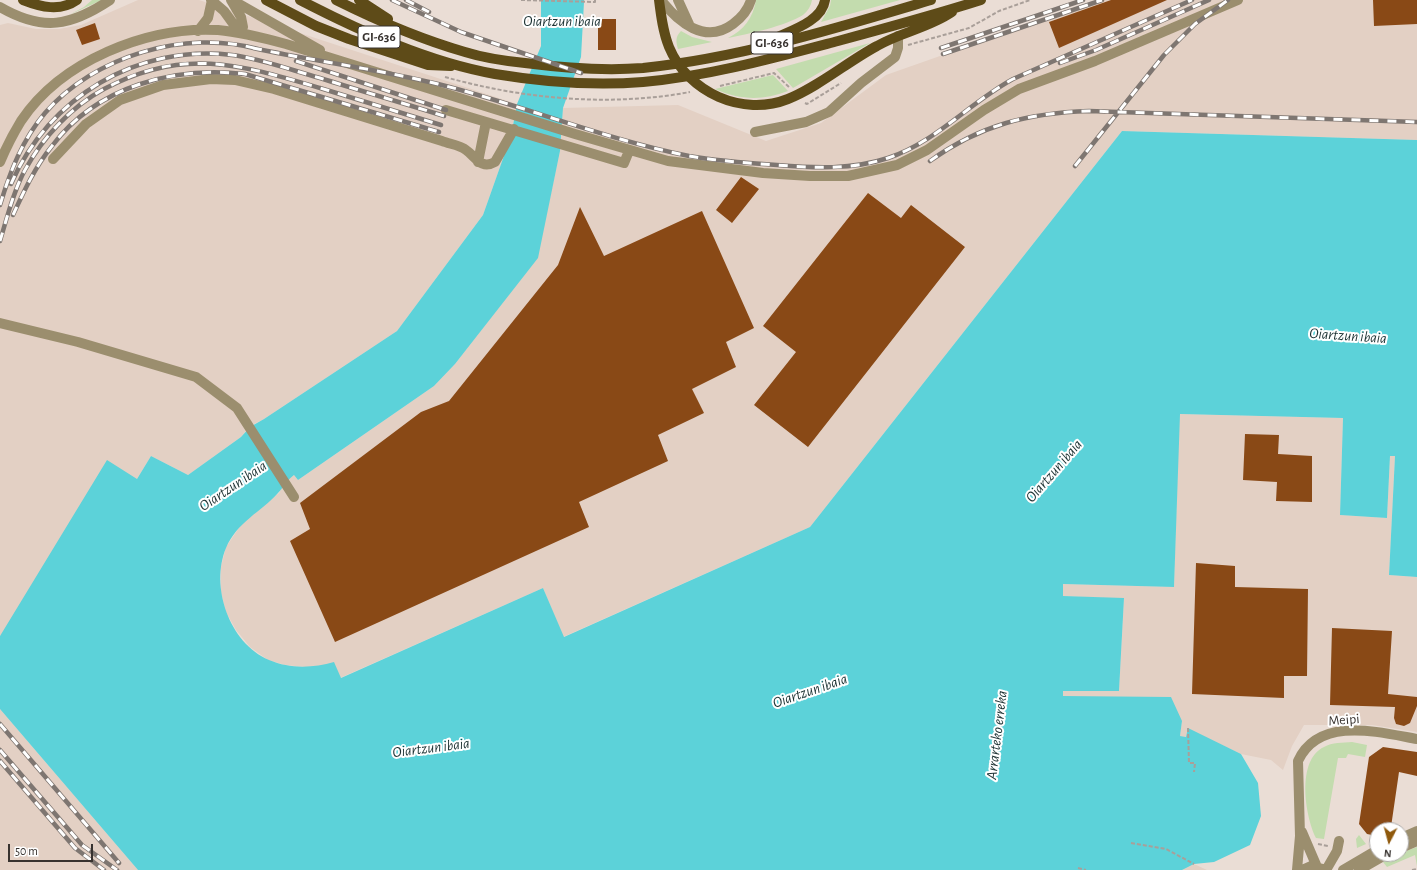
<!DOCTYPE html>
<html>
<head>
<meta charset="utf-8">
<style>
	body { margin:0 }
	#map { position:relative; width:1417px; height:870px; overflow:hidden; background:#eaddd5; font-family:"Alegreya Sans",sans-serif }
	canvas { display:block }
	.north { position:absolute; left:1369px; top:822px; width:40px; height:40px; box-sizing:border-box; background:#fff; border:1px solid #afadac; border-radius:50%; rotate:186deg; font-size:11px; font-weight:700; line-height:16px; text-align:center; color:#37322f }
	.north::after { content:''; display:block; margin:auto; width:14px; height:18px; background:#8f590c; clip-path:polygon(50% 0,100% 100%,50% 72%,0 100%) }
	.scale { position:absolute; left:8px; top:844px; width:85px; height:18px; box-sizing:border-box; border:2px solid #37322f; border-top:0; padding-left:5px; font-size:12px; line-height:14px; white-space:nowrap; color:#37322f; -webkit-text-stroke:3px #fff; paint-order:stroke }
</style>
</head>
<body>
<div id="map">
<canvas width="1417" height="870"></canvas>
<div class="north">N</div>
<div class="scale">50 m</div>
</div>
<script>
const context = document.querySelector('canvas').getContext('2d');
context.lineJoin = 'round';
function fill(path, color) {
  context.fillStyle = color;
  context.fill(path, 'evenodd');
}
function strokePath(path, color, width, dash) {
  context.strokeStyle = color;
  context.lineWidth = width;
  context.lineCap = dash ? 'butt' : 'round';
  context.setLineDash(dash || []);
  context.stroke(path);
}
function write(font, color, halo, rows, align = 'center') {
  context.font = font + ' "Alegreya Sans",sans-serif';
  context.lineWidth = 4;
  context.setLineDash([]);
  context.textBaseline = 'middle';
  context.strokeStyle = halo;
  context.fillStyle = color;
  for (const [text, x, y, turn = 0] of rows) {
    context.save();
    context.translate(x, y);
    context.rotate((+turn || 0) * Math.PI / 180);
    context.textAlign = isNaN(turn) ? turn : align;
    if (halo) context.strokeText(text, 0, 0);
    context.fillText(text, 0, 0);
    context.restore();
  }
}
fill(new Path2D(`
	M 138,0 L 199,0 L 517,104 L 511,136 L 483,215 L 397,331 L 264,419 L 250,426 L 241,437 L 188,475 L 151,456 L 137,479 L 0,636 L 0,25 L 8,23 L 36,29 L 59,29 L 81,25 Z
	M 1099,0 L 1417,0 L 1417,140 L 1122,131 L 810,527 L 563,637 L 543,588 L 340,678 L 334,663 L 315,668 L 285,665 L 268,660 L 250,647 L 236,630 L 226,612 L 221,592 L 221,567 L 226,547 L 243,522 L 279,493 L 285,482 L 294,475 L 298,480 L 434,386 L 455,364 L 537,258 L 560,151 L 563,108 L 678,105 L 766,141 L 821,123 L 886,75 Z
	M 1179,414 L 1343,418 L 1340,515 L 1387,518 L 1390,456 L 1395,456 L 1389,575 L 1417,577 L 1417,732 L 1372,725 L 1304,725 L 1292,746 L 1283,770 L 1271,760 L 1241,754 L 1188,729 L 1186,737 L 1180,736 L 1182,721 L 1062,697 L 1063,691 L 1119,691 L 1124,599 L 1063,596 L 1063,584 L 1174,587 Z
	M 0,709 L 138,870 L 0,870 Z
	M 1194,864 L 1207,870 L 1182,870 Z`), '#e3d0c4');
fill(new Path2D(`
	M 92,0 L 102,0 L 69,15 L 84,7 Z
	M 756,0 L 812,0 C 811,6 808,11 803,15 C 785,26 749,34 728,38 C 744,30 753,18 756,0 Z
	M 831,0 L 900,0 L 821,22 L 830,6 Z
	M 681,31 L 692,37 L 712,42 L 678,49 C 676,42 675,37 681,31 Z
	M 870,43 L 793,88 L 776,69 Z
	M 773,75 L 788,91 C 762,101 740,100 715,89 Z
	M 1352,742 L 1367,745 L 1365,757 L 1348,754 L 1346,758 L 1338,758 L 1324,839 L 1316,838 C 1305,816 1296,760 1324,747 C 1332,742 1343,743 1352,742 Z
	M 1359,835 L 1366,844 L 1357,848 L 1356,839 Z
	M 1417,847 L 1417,866 L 1415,855 L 1387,867 L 1383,862 L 1401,854 L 1403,852 Z`), '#c3dcae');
fill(new Path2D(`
	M 541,0 L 584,0 L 584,2 L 581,57 L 563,108 L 560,151 L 538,258 L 455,364 L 434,386 L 298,480 L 294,475 C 284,483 285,486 278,493 C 261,512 237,522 226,548 C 210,586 229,643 269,660 C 290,669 313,668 334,662 L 341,678 L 543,588 L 564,637 L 810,527 L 1122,131 L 1417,140 L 1417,577 L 1389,575 L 1395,456 L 1390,456 L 1387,518 L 1340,515 L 1343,418 L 1180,414 L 1174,587 L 1063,584 L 1063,596 L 1124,598 L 1119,691 L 1063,691 L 1063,696 L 1171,697 L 1182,721 L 1180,736 L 1186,737 L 1188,728 L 1241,754 L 1258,783 L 1261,816 L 1250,845 L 1214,862 L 1194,864 L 1182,870 L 138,870 L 0,709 L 0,636 L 107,460 L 137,479 L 151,456 L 188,475 L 241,437 L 250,427 L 264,419 L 397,331 L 483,215 L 511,136 L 517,104 L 541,46 Z`), '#5cd2d9');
fill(new Path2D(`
	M 1111,0 L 1167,0 L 1059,48 L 1049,22 Z
	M 1373,0 L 1417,0 L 1417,24 L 1374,26 Z
	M 598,19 L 616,19 L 616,50 L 598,50 Z
	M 95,23 L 100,39 L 82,45 L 76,30 Z
	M 741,177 L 759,189 L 732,223 L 716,210 Z
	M 868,193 L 901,218 L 911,205 L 965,247 L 808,447 L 754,405 L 796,352 L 763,326 Z
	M 580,207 L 604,256 L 702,211 L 754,328 L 726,342 L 736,367 L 692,389 L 704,413 L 658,435 L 668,461 L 579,502 L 589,527 L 335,642 L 290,541 L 310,529 L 300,503 L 421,412 L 449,401 L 558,265 Z
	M 1245,434 L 1279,435 L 1278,454 L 1312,456 L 1312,502 L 1276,501 L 1277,482 L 1243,480 Z
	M 1196,563 L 1235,566 L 1235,587 L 1308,589 L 1307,676 L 1284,676 L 1284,698 L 1192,694 Z
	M 1332,628 L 1392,631 L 1388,694 L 1417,697 L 1417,706 L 1410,723 L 1404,726 L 1396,724 L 1394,718 L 1395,707 L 1330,705 Z
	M 1383,747 L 1417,752 L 1417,776 L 1399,772 L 1391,827 L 1388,830 L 1377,830 L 1377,836 L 1367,834 L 1359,824 L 1369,757 Z`), '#894916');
strokePath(new Path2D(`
	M 521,0 L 595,2 L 595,0
	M 908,45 L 969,28 L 999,11 L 1030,0
	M 445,77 C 523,99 610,107 690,92
	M 720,86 L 774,73 L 789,87
	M 805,103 L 807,104 L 841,83
	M 1188,728 L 1189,763 L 1195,763 L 1194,772
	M 1131,843 L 1166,849 L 1194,864
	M 1318,844 L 1328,846
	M 1078,868 L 1086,870
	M 1412,870 L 1417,869`), '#a99f99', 2, [4, 2]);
strokePath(new Path2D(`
	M 211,0 L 224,11 L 240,33 L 243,27 L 241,17 L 231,0
	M 232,0 L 320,50
	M 661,0 C 678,22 705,45 733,24 C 741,18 748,10 751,0
	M 678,0 L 689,24
	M 0,7 C 43,32 71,26 110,0
	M 198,31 L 208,18 L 212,0
	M 446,110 L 624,163 L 629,151
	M 755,132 L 806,122 L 829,112 L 861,83 L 895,57 L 898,48 L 898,36
	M 53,159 L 86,124 L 120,100 L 163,85 L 211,79 L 235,80 L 274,89 L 442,141 C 449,144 460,145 466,150 C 476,157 481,170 495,162 L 514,129
	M 0,162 C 6,148 13,134 21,121 C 61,61 147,26 218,30 C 241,32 264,38 286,44 L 575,134 L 668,161 L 763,173 L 810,176 L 848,176 L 897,165 L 927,150 L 984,110 L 1019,89 L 1095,61 L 1238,0
	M 478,162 L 486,122
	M 0,323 L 78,342 L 196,377 L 237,408 L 294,497
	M 1302,832 L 1317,867
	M 1401,838 L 1417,831
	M 1401,848 L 1417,841
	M 1297,870 L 1300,836 L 1298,761 C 1319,716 1378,732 1417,739
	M 1302,870 L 1311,866 L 1323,869
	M 1326,870 L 1337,851 L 1339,841
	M 1343,870 L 1377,850
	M 1359,870 L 1387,854`), '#9b8e6e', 10);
strokePath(new Path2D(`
	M 23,0 C 41,7 60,12 77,0
	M 266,0 L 316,26 L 349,39 L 428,65 L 451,66
	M 300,0 C 360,31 428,62 495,74 C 543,82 594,86 643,82 C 709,76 774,58 838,41 C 886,28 934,15 981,0
	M 336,0 C 378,21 420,39 465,52 C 484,58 505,61 525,63 C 564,68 604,71 643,68 C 740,58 837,28 931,0
	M 359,0 L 388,19
	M 659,0 C 661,16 663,32 669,47 C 688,93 743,117 788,99 C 820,86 847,62 877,46 C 901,32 929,28 952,12
	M 771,40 C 789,31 822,22 825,0`), '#5e4b18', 10);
const rail = new Path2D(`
	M 392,0 L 461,32 L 581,73
	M 406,0 L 429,12
	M 253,48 C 314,61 377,69 438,84 C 522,105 604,139 689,156 C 718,161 747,163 777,165 C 814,168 852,170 888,158 C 936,142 969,103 1013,79 L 1192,0
	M 941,48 L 1083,0
	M 943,54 L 1102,0
	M 296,61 L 446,110
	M 1060,63 L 1096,50 L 1209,0
	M 930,161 C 980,125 1028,113 1089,111 L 1417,122
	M 1075,166 L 1164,55 L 1195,24 L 1228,0
	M 11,184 C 49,97 137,44 232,55 C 262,59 291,70 320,78 C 361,91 403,103 444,116
	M 0,205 C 10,172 22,140 45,113 C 94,56 185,29 258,49
	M 13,215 C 24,191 35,167 52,146 C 97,86 174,66 245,74 L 439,132
	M 0,241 C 7,218 13,192 25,170 C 43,137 71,107 104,89 C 183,47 239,64 320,88 C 360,100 401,113 441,125
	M 0,724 L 119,863
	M 0,750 L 82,845 L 117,870
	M 0,761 L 75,848 L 104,870`);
strokePath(rail, '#7e7671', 4.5);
strokePath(rail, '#fff', 3, [9]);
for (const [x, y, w] of [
	[379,37,42],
	[772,43,42]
]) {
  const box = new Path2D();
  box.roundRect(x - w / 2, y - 11, w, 22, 3);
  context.fillStyle = '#fff';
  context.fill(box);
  strokePath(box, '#37322f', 1);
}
write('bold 13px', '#37322f', null, [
	["GI-636",379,37],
	["GI-636",772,43]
]);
write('14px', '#37322f', '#fff', [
	["Meipi",1344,720,-5]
]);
write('italic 15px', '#1d3233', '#fff', [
	["Oiartzun ibaia",562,21],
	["Oiartzun ibaia",1348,336,4],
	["Oiartzun ibaia",1054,471,-49],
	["Oiartzun ibaia",233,486,-34],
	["Oiartzun ibaia",810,691,-19],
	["Arrarteko erreka",997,735,-83],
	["Oiartzun ibaia",431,748,-7]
]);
</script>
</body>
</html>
